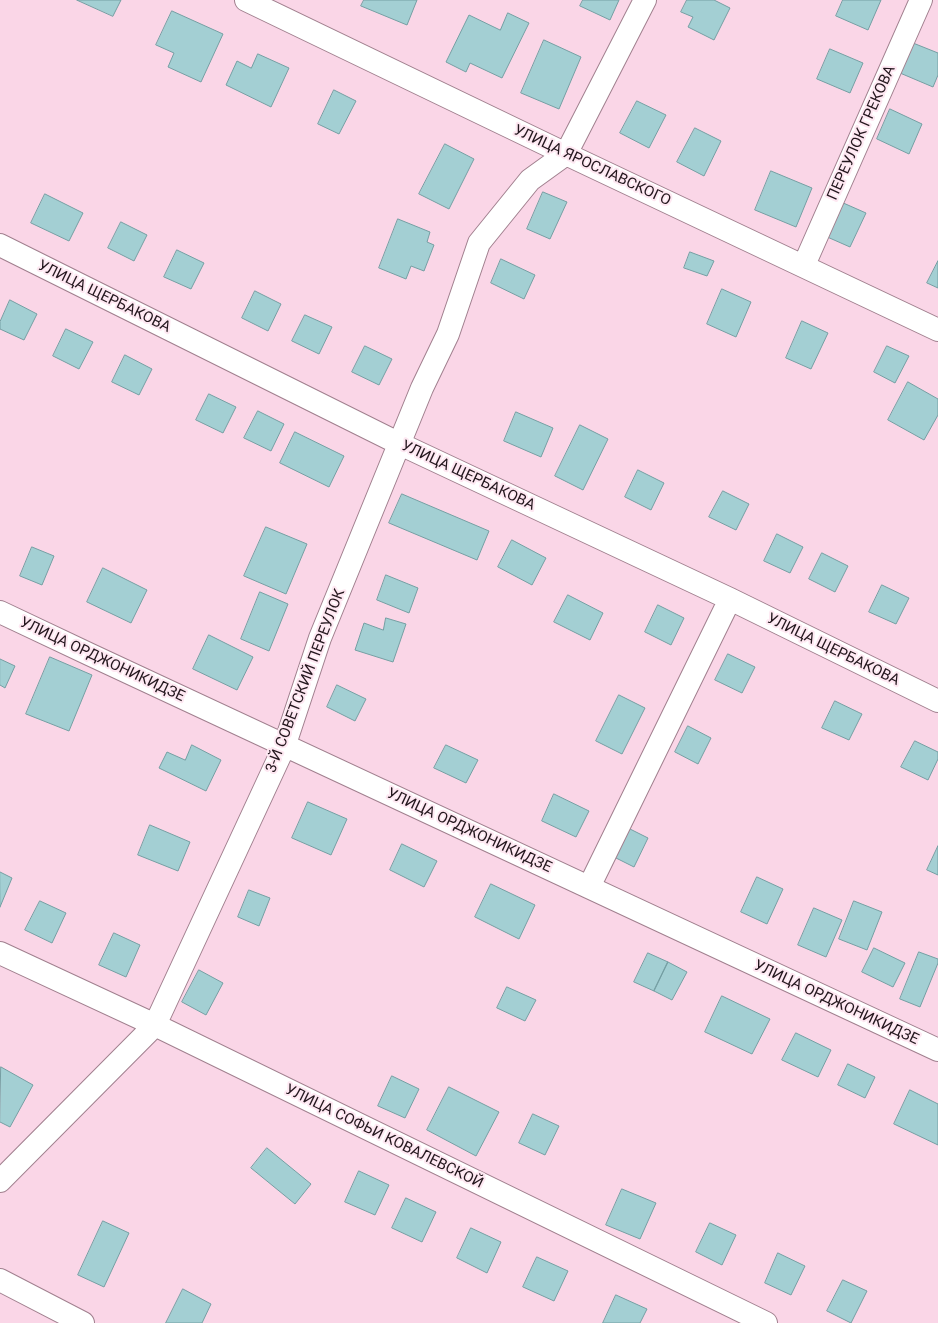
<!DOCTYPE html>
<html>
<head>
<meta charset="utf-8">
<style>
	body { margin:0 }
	canvas { display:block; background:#fad6e7 }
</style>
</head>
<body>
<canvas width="938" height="1323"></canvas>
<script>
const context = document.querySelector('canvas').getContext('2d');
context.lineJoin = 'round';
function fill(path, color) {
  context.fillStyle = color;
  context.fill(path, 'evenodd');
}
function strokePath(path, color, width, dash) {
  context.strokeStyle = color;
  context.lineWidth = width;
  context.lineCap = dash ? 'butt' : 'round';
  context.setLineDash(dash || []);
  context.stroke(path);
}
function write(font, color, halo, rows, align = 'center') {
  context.font = font + ' Roboto,sans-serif';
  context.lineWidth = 4;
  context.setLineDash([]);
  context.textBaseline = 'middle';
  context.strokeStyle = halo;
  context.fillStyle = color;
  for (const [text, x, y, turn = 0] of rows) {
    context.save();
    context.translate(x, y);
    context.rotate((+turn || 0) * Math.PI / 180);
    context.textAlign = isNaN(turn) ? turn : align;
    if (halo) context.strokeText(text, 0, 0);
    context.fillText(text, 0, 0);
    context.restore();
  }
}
const building = new Path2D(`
	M 77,0 L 121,0 L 113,16 Z
	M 364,0 L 417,0 L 407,25 L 361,6 Z
	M 583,0 L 619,0 L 610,20 L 580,6 Z
	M 687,0 L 714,0 L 730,8 L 714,40 L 688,27 L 693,17 L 681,12 Z
	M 843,0 L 881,0 L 868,30 L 836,16 Z
	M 172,11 L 223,34 L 201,82 L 168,67 L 174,53 L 156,45 Z
	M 508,13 L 529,23 L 502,78 L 470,63 L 466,72 L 446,62 L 469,15 L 500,30 Z
	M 544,40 L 581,57 L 559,109 L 521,93 Z
	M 913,43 L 938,53 L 938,75 L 933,87 L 900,73 Z
	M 830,49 L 863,63 L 850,93 L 817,79 Z
	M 258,54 L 289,68 L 271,107 L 226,85 L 237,61 L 251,68 Z
	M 334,90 L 356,101 L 339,134 L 318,124 Z
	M 637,101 L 666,115 L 649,148 L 620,133 Z
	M 890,109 L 922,124 L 909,154 L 877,139 Z
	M 695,128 L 721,141 L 704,176 L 677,162 Z
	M 445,144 L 474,159 L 449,209 L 419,194 Z
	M 771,171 L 812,188 L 796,227 L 755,210 Z
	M 543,192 L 567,202 L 550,239 L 527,229 Z
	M 45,194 L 83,213 L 69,241 L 31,223 Z
	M 841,202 L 866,213 L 850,247 L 825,236 Z
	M 398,219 L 430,232 L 427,242 L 434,245 L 424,271 L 411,266 L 406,279 L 379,268 Z
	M 121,222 L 147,235 L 134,261 L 108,248 Z
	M 177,250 L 204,263 L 191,289 L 164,277 Z
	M 690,252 L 714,261 L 707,276 L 684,268 Z
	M 501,259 L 535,275 L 524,299 L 491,283 Z
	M 938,261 L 938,288 L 927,283 Z
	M 722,289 L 751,302 L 736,337 L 707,324 Z
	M 255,291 L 281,304 L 268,331 L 242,318 Z
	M 10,300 L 37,314 L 24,340 L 0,329 L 0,322 Z
	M 305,315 L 332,327 L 319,354 L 292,341 Z
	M 802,321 L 828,333 L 811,369 L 786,358 Z
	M 66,329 L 93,342 L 79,369 L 53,356 Z
	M 365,346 L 392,359 L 379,385 L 352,372 Z
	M 887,346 L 909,356 L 895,383 L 874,372 Z
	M 125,355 L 152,369 L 139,395 L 112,382 Z
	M 908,382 L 938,399 L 938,415 L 924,440 L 888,420 Z
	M 209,394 L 236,407 L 223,433 L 196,420 Z
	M 258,411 L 284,424 L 271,451 L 244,438 Z
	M 516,412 L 553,428 L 541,457 L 504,441 Z
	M 580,425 L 608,439 L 583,490 L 555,476 Z
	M 295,432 L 344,456 L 329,487 L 280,463 Z
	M 638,470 L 664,483 L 651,510 L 625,497 Z
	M 723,491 L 749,504 L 736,530 L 709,517 Z
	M 402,494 L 489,531 L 477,560 L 389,523 Z
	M 266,527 L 307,544 L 286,594 L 244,576 Z
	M 777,534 L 803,547 L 790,573 L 764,561 Z
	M 512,540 L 546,558 L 532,585 L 498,567 Z
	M 32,547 L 54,556 L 42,585 L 20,576 Z
	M 822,553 L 848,566 L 835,592 L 809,579 Z
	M 103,568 L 147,590 L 131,623 L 87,602 Z
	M 386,575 L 418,588 L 409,613 L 377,600 Z
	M 882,585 L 909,598 L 896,624 L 869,612 Z
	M 260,592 L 288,604 L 269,651 L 241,639 Z
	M 568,595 L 603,613 L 590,640 L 554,622 Z
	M 658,605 L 684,618 L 671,645 L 645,632 Z
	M 386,618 L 406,624 L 393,662 L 355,650 L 364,623 L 383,630 Z
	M 209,635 L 253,657 L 237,690 L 193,669 Z
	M 728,654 L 755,667 L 742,693 L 715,680 Z
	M 50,657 L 92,675 L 69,731 L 26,714 Z
	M 0,659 L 15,666 L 5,688 L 0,685 Z
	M 337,685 L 366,699 L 355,721 L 327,707 Z
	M 619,695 L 645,708 L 622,754 L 596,741 Z
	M 835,701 L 862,714 L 849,740 L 822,728 Z
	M 688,726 L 711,738 L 698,764 L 675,752 Z
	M 915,741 L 938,752 L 938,759 L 928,780 L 901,767 Z
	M 192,745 L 221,760 L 206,791 L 159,768 L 167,752 L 185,760 Z
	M 446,745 L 478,760 L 466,783 L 434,768 Z
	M 554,794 L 589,811 L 576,837 L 542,821 Z
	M 308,802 L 347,819 L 331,855 L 292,838 Z
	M 150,825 L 190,842 L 178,871 L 138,855 Z
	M 626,827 L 648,838 L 634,867 L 612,856 Z
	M 402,844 L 437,861 L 424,887 L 390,870 Z
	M 938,846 L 938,875 L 927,870 Z
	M 0,872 L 12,878 L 0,907 Z
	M 757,877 L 783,889 L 767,924 L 741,912 Z
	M 491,884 L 535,905 L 519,939 L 475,917 Z
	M 249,890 L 270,898 L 259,926 L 238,917 Z
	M 40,901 L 66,913 L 52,943 L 25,930 Z
	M 854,901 L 882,912 L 867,950 L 839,939 Z
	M 814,908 L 842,920 L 826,957 L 798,945 Z
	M 114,933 L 140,945 L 126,977 L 99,965 Z
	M 874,948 L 905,963 L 893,987 L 862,972 Z
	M 919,952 L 938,959 L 938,963 L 920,1007 L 900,999 Z
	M 648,953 L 668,962 L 654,991 L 634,982 Z
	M 668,962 L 687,972 L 672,1000 L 654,991 Z
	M 199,970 L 223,983 L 206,1015 L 182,1002 Z
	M 507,987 L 536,1000 L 525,1021 L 497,1008 Z
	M 722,996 L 770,1019 L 752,1054 L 705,1032 Z
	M 796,1033 L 831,1050 L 818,1077 L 782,1060 Z
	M 848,1064 L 875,1077 L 865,1098 L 838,1085 Z
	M 1,1067 L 33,1085 L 10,1127 L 0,1122 Z
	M 392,1076 L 419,1089 L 405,1118 L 378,1106 Z
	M 449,1087 L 499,1112 L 476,1156 L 427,1130 Z
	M 910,1090 L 938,1104 L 938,1145 L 894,1124 Z
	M 533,1114 L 559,1126 L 545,1155 L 519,1143 Z
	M 267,1148 L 311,1184 L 295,1204 L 251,1168 Z
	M 359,1171 L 389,1185 L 375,1215 L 345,1202 Z
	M 622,1189 L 656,1203 L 640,1239 L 606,1225 Z
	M 406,1198 L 436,1212 L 422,1242 L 392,1228 Z
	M 103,1221 L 129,1233 L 104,1287 L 78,1275 Z
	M 710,1223 L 736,1235 L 722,1265 L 696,1252 Z
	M 471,1228 L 501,1242 L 487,1273 L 457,1258 Z
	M 778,1253 L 805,1266 L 791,1295 L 765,1283 Z
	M 537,1257 L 568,1271 L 554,1301 L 523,1287 Z
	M 843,1280 L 867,1291 L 851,1323 L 827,1311 Z
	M 183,1289 L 211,1304 L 202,1323 L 166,1323 Z
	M 616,1295 L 647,1309 L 640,1323 L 603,1323 Z`);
fill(building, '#a3cfd3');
strokePath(building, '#759fa3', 1);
const minor = new Path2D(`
	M 246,0 L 566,154 L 938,330
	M 0,245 L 400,444 L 730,599 L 938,701
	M 804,265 L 921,0
	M 0,612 C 312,760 626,904 938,1050
	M 589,887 L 730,599
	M 0,953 L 155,1025 L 766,1323
	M 0,1181 L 155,1025 L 284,747 L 320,638 L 422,388 L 448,334 L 479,243 L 530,180 L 566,154 L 645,0
	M 0,1280 L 83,1323`);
strokePath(minor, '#a1808f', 24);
strokePath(minor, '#fff', 22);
write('15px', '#23161d', '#fee8f2', [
	["ПЕРЕУЛОК ГРЕКОВА",862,133,-66],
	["УЛИЦА ЯРОСЛАВСКОГО",592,166,25],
	["УЛИЦА ЩЕРБАКОВА",104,297,26],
	["УЛИЦА ЩЕРБАКОВА",468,476,25],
	["УЛИЦА ЩЕРБАКОВА",833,650,26],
	["УЛИЦА ОРДЖОНИКИДЗЕ",102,660,25],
	["3-Й СОВЕТСКИЙ ПЕРЕУЛОК",306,681,-69],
	["УЛИЦА ОРДЖОНИКИДЗЕ",469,831,25],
	["УЛИЦА ОРДЖОНИКИДЗЕ",836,1003,25],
	["УЛИЦА СОФЬИ КОВАЛЕВСКОЙ",384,1137,26]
]);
</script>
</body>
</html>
